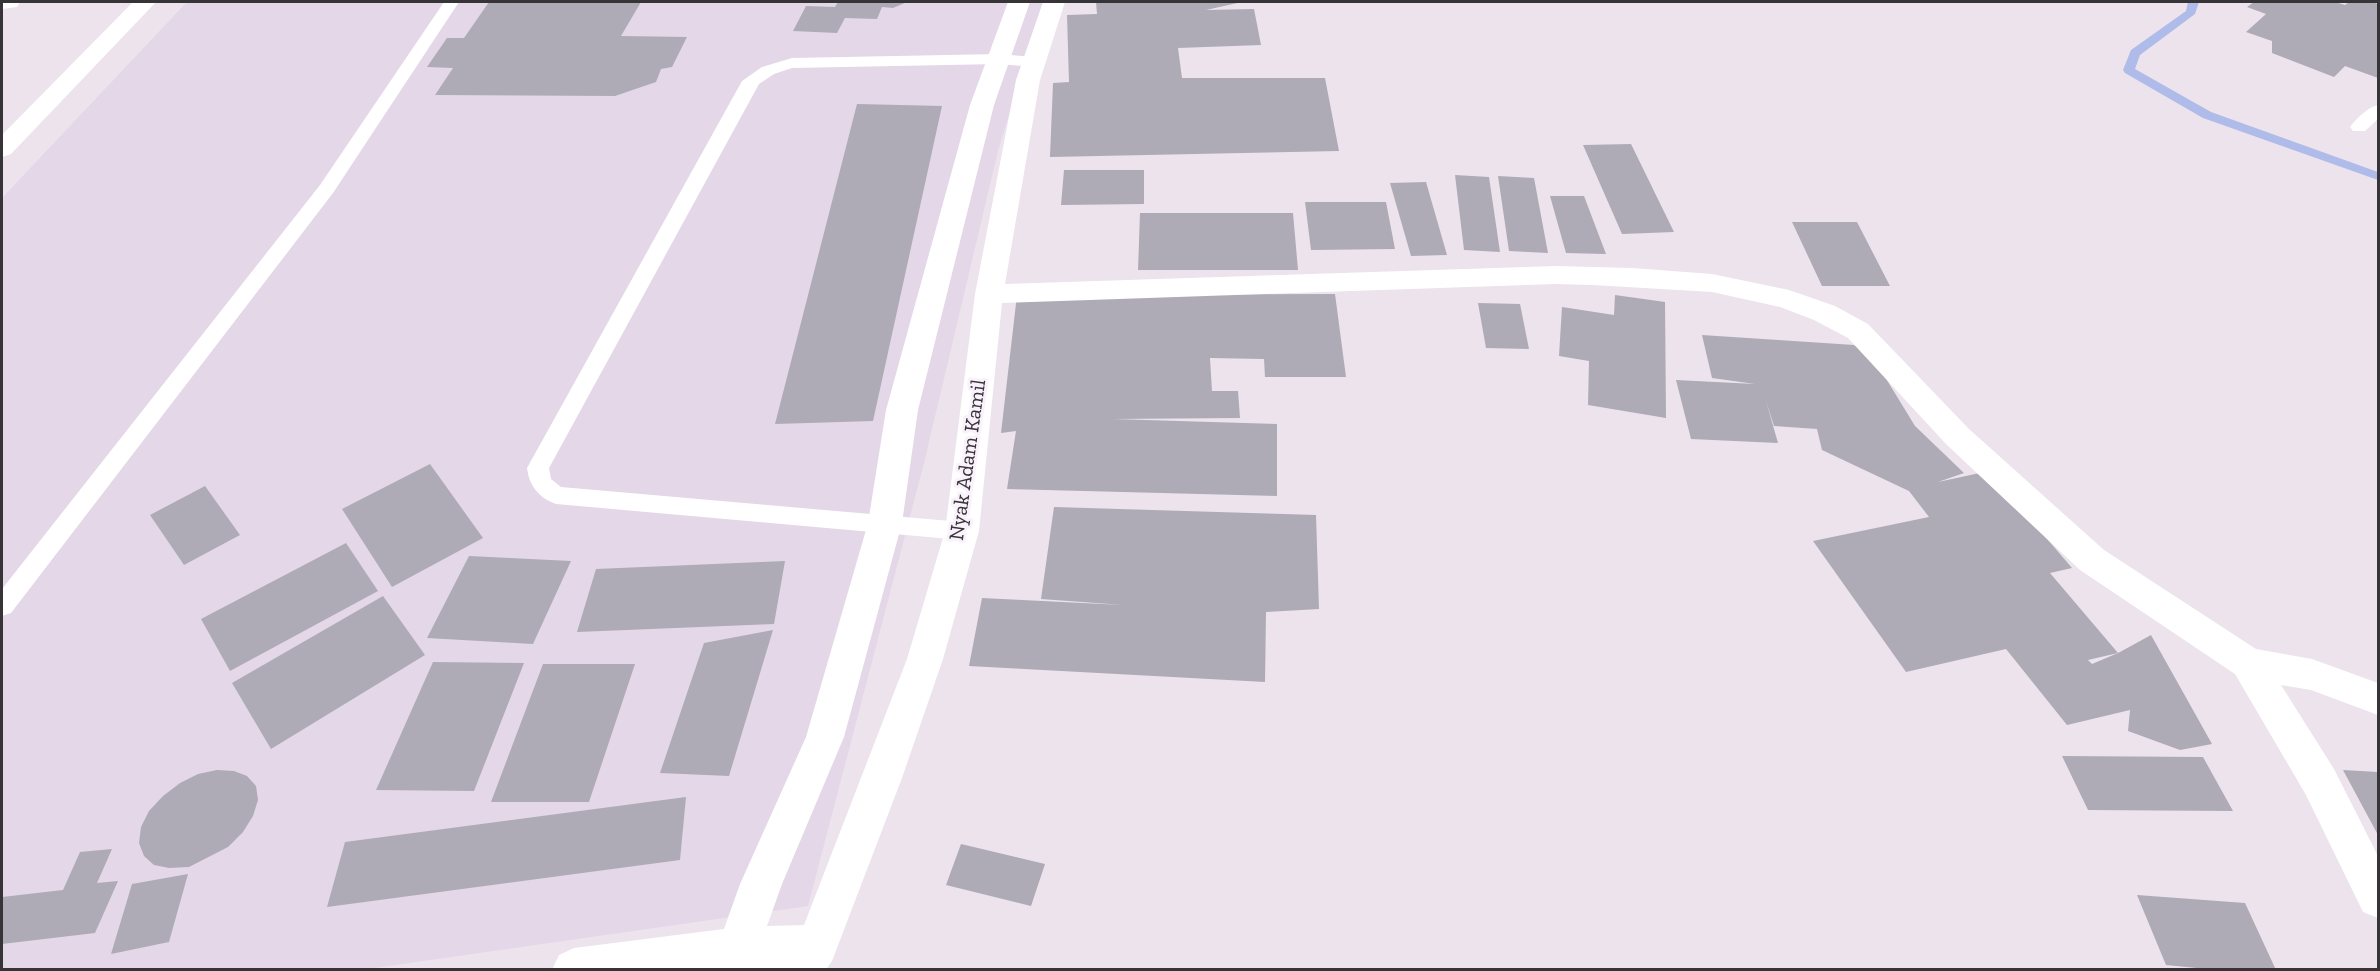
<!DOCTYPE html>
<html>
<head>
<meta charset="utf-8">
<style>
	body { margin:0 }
	#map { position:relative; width:2380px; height:971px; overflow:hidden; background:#ece3ed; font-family:"Zilla Slab",serif }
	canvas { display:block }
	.frame { position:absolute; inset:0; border:3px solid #373437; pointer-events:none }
</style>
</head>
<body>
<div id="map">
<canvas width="2380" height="971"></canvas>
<div class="frame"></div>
</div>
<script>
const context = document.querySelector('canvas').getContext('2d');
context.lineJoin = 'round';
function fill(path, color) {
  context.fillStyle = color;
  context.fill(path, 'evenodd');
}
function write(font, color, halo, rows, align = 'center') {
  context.font = font + ' "Zilla Slab",serif';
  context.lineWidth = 6;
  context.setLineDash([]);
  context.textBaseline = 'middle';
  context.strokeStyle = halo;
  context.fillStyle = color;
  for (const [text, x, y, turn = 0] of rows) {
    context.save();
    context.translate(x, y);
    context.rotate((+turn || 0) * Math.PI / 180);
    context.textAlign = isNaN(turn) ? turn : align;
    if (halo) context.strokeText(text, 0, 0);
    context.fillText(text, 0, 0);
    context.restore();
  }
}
fill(new Path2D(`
	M 187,2 L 1043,2 L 998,151 L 924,463 L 808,906 L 367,969 L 2,969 L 2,198 Z`), '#e4d7e7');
fill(new Path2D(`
	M 2188,2 L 2199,2 L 2195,14 L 2140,55 L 2135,69 L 2211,112 L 2378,172 L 2378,180 L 2203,118 L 2125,73 L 2123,70 L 2131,50 L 2186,11 Z`), '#afbbe8');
fill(new Path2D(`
	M 489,2 L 641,2 L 621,36 L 687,37 L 672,67 L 661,69 L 656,82 L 615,96 L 435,95 L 453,68 L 427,67 L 447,38 L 464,38 Z
	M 838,2 L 907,2 L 893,8 L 882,7 L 877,19 L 845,18 L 837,33 L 793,31 L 806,6 L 835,7 Z
	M 1096,2 L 1242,2 L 1206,10 L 1254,9 L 1261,45 L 1178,48 L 1182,78 L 1325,78 L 1339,151 L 1050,157 L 1053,83 L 1069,82 L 1067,15 L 1097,14 Z
	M 2254,2 L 2335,2 L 2345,5 L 2349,2 L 2372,2 L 2378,4 L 2378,78 L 2345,66 L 2334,77 L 2272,53 L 2272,41 L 2246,32 L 2266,14 L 2247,7 Z
	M 857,104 L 942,106 L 873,421 L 775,424 Z
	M 1631,144 L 1674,232 L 1622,234 L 1583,145 Z
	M 1064,170 L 1144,170 L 1144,204 L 1061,205 Z
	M 1455,175 L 1489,177 L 1500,252 L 1464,250 Z
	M 1498,176 L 1534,178 L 1548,253 L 1509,251 Z
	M 1426,182 L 1447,255 L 1411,256 L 1390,183 Z
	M 1550,196 L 1584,196 L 1606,254 L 1566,253 Z
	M 1305,202 L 1386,202 L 1395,249 L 1311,250 Z
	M 1140,213 L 1293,213 L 1298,270 L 1138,270 Z
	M 1792,222 L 1857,222 L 1890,286 L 1822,286 Z
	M 1335,294 L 1346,377 L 1265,377 L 1264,359 L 1210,358 L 1212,391 L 1238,391 L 1240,418 L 1113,419 L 1277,424 L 1277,496 L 1007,489 L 1016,431 L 1001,433 L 1017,295 Z
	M 1615,295 L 1665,302 L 1666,418 L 1588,405 L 1589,361 L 1559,356 L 1562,307 L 1614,315 Z
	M 1478,303 L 1520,304 L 1529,349 L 1486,348 Z
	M 1702,335 L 1854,345 L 1874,359 L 1915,426 L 1964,473 L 1938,482 L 1989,471 L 2072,568 L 2050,573 L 2118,653 L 2088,660 L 2092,664 L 2118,653 L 2120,652 L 2151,635 L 2212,744 L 2180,750 L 2128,731 L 2130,710 L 2067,725 L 2006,649 L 1906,672 L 1813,541 L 1929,517 L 1909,491 L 1822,450 L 1817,429 L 1774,426 L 1766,401 L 1778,443 L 1691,439 L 1676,380 L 1755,384 L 1712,378 Z
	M 430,464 L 483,538 L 392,587 L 342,509 Z
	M 205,486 L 240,535 L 184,565 L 150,515 Z
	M 1054,507 L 1316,515 L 1319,609 L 1266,612 L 1265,682 L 969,666 L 982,598 L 1123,605 L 1041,599 Z
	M 346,543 L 378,591 L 230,671 L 201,619 Z
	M 469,556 L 571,561 L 533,644 L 427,638 Z
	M 785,561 L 774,624 L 577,632 L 596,569 Z
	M 383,596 L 425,655 L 271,749 L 232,683 Z
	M 773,630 L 729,776 L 660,773 L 704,643 Z
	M 433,662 L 524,663 L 474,791 L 376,790 Z
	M 543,664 L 635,664 L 589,802 L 491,802 Z
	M 2062,756 L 2203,757 L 2233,811 L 2088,810 Z
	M 217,770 L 234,771 L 247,776 L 256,786 L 258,800 L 253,816 L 243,832 L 228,847 L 189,867 L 169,868 L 154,865 L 144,856 L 139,843 L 141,827 L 149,811 L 163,796 L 180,783 L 198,774 Z
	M 2343,770 L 2378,772 L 2378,835 Z
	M 686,797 L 680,860 L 327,907 L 345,842 Z
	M 961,844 L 1045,864 L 1031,906 L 946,885 Z
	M 112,849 L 97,883 L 118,881 L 95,933 L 2,944 L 2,897 L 63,890 L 80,852 Z
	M 188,874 L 169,942 L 111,954 L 132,884 Z
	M 2137,895 L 2245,903 L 2276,970 L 2217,970 L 2166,965 Z`), '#aeabb6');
fill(new Path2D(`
	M 444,2 L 459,2 L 333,193 L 11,613 L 2,616 L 2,589 L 320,185 Z
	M 999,54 L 1034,57 L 1042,62 L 1034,67 L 999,64 L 792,68 L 774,74 L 759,84 L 549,468 L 551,479 L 561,487 L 962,522 L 970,525 L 974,531 L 970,537 L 962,540 L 556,504 C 539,498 529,486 527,468 L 742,81 L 762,67 L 792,58 Z
	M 2378,105 L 2378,119 L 2365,131 L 2353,131 L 2350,127 C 2357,118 2368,107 2378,105 Z`), '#fff');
fill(new Path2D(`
	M 2,2 L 20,2 L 17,7 L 2,9 Z
	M 133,2 L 156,2 L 11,154 L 2,157 L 2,135 Z
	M 1008,2 L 1030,2 L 994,105 L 918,410 L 902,523 L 844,737 L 782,884 L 767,926 L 804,925 L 907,659 L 945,531 L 975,294 L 1016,80 L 1043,2 L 1065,2 L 1040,80 L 1005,284 L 1556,266 L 1632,268 L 1712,274 L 1789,290 L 1835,306 L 1868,324 L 1969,429 L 2104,550 L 2256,649 L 2312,659 L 2378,683 L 2378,715 L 2311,690 L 2281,685 L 2334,769 L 2378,856 L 2378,918 L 2363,912 L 2306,795 L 2235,674 L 2080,570 L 1947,445 L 1848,338 L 1814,320 L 1780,307 L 1712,292 L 1593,285 L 1556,284 L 1002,303 L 979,531 L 943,659 L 902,778 L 832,961 L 826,970 L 552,970 L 559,955 L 574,948 L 724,929 L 740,884 L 806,737 L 868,523 L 886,410 L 970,105 Z`), '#fff');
write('21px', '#373437', '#f9f1fb', [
	["Nyak Adam Kamil",968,460,-82]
]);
</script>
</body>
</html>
